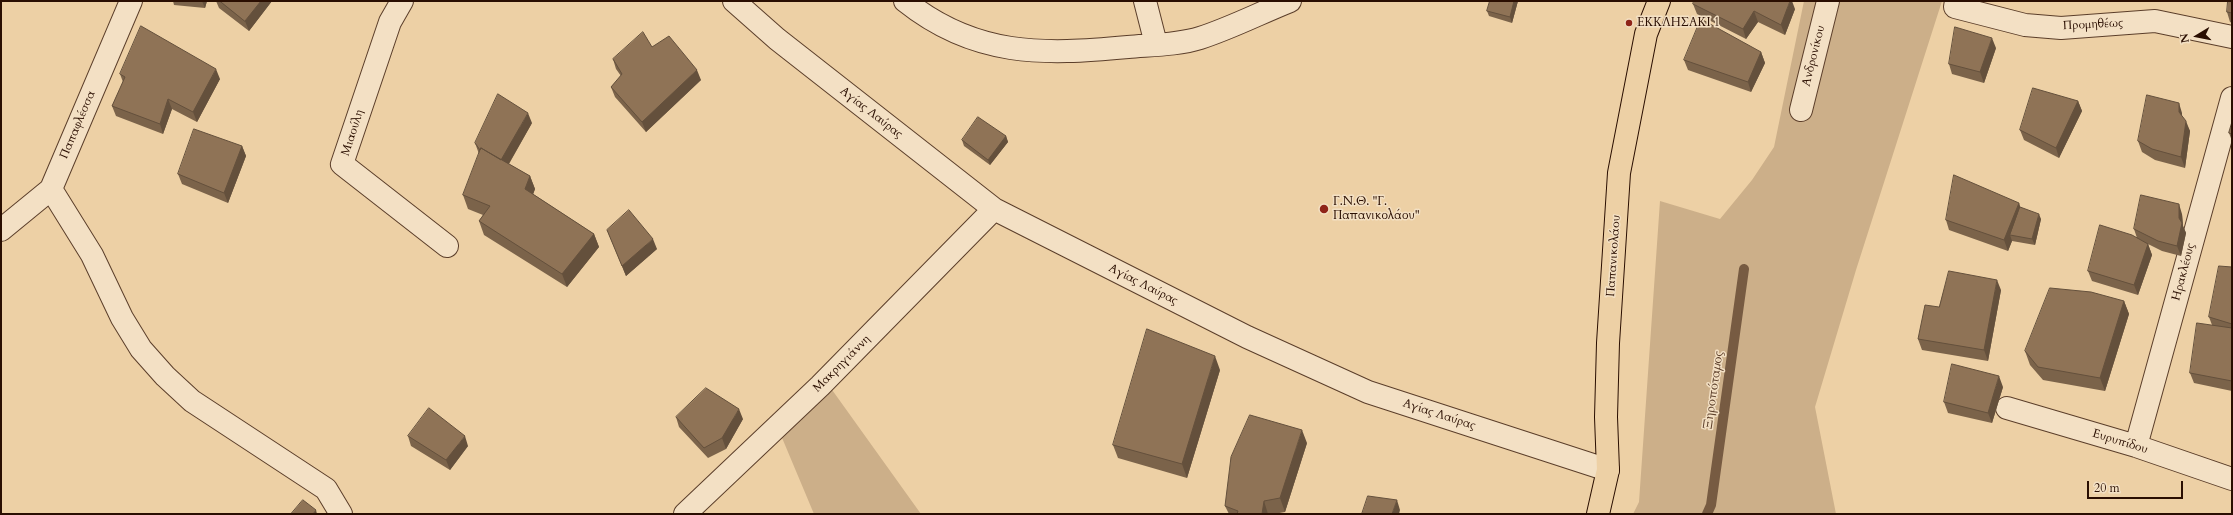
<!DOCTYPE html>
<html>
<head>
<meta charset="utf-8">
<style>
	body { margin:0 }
	#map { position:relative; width:2233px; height:515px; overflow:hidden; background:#edd0a5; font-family:Cardo,serif }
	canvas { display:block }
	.frame { position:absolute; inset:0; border:2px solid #2a0e01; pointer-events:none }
	.north { position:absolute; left:2177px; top:16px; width:40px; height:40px; -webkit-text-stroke:3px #f3e0c4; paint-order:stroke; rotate:260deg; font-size:11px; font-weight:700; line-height:16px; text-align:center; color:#2a0e01 }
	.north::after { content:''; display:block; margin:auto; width:14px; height:18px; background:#2a0e01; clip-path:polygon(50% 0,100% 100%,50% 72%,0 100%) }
	.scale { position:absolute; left:2087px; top:481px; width:96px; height:18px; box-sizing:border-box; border:2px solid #2a0e01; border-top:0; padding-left:5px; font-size:12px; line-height:14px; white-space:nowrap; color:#2a0e01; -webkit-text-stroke:3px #f3e0c4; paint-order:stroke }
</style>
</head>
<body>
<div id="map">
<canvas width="2233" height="515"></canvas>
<div class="frame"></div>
<div class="north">N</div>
<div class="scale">20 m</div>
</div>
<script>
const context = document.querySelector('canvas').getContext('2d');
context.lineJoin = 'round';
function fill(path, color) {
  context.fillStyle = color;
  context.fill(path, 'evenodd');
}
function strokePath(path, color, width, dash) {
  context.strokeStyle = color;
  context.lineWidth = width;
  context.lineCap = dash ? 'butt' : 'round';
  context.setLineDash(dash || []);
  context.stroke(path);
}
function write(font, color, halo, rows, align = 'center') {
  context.font = font + ' Cardo,serif';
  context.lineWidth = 3;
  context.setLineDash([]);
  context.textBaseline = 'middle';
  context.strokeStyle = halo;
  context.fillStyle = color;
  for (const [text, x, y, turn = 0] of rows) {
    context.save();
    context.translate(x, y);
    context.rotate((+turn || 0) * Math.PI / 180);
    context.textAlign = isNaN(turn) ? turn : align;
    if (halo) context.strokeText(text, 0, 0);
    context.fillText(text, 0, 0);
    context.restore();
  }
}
fill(new Path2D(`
	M 1804,1 L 1942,1 L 1856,270 L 1815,407 L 1836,514 L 1633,514 L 1639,502 L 1660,201 L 1720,219 L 1752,180 L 1774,147 Z
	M 830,387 L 921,514 L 814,514 L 780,433 Z`), '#ccaf89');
strokePath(new Path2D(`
	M 1707,514 L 1711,505 L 1744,269`), '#775b42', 10);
const minor = new Path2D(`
	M 402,1 L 390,22 L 342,164 L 447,246
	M 734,1 L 777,39 L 994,209 L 1247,337 L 1368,392 L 1608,470
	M 905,1 C 975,57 1043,55 1128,47 C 1151,45 1178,45 1200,38 C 1231,28 1260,13 1290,1
	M 1145,1 L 1156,44
	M 1956,1 L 1955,7 L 2025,25 L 2061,28 L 2155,21 L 2232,37
	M 1801,110 L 1828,1
	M 51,189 L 92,255 L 122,318 L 141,349 L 165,376 L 192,401 L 326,489 L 341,514
	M 1,230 L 51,189 L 131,1
	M 2007,408 L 2136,446 L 2232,479
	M 2136,446 L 2232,98
	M 685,514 L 820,386 L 994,209`);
const major = new Path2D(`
	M 1598,514 L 1608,470 L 1606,417 L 1608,343 L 1619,173 L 1646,34 L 1659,1`);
strokePath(minor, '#5b3e2a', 24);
strokePath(major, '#2a0e01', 24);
strokePath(minor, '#f3e0c4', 22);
strokePath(major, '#edd0a5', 22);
fill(new Path2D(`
	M 173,1 L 207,1 L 205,8 L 174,5 Z
	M 216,1 L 272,1 L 249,31 L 219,8 Z
	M 1490,1 L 1518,1 L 1512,23 L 1489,16 L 1487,11 Z
	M 2232,1 L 2232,23 L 2230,22 L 2227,12 Z
	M 1693,4 L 1795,9 L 1785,35 L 1758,22 L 1746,39 L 1697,14 Z
	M 652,47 L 701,80 L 646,132 L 615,97 L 611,87 L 621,76 L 616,69 L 613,59 Z
	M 1996,48 L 1984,83 L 1952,74 L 1949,64 Z
	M 1761,52 L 1765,63 L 1751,92 L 1688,70 L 1684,60 Z
	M 120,74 L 220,79 L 197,122 L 172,109 L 163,134 L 116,116 L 112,106 L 123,82 Z
	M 2078,101 L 2082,111 L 2059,158 L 2024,140 L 2020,130 Z
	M 2182,113 L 2182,116 L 2190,131 L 2185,168 L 2155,160 L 2142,152 L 2138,141 Z
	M 2232,122 L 2232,141 L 2229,133 Z
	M 532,123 L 509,164 L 530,176 L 535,189 L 533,194 L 594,234 L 599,247 L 567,287 L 484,235 L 479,221 L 483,215 L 468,209 L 463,195 L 479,154 L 475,143 Z
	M 1006,136 L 1008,142 L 990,165 L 964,146 L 962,140 Z
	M 242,146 L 246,156 L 228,203 L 182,184 L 178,174 Z
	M 2019,203 L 2020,207 L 2041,219 L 2035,245 L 2012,241 L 2008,251 L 1949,230 L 1946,220 Z
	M 2182,214 L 2183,226 L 2186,233 L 2181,256 L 2162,251 L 2148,244 L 2152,255 L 2138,295 L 2092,281 L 2088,271 L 2137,238 L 2134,229 Z
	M 607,230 L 657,249 L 626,276 Z
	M 2232,267 L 2232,391 L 2194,383 L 2190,373 L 2212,325 L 2209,317 Z
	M 2001,290 L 1988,361 L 1922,350 L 1918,339 L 1939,307 Z
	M 2124,301 L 2129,314 L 2105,391 L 2043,380 L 2030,365 L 2025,351 Z
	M 1220,370 L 1187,478 L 1118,458 L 1113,445 Z
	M 2003,387 L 1992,423 L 1948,413 L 1944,402 Z
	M 676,417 L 743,419 L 726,449 L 708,458 L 679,427 Z
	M 408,436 L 468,446 L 450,470 L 411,446 Z
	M 1307,443 L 1285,512 L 1274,514 L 1229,514 L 1225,506 Z`), '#7b634a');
fill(new Path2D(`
	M 202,1 L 207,1 L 205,8 Z
	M 261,1 L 272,1 L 249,31 L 245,21 Z
	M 1514,1 L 1518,1 L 1512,23 L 1510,17 Z
	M 1790,1 L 1792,1 L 1795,9 L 1785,35 L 1781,25 Z
	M 1754,11 L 1758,22 L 1746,39 L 1743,29 Z
	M 1992,38 L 1996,48 L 1984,83 L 1980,72 Z
	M 1761,52 L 1765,63 L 1751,92 L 1748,82 Z
	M 216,69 L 220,79 L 197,122 L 193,112 Z
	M 697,70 L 701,80 L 646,132 L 642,122 Z
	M 168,99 L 172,109 L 163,134 L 160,124 Z
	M 2078,101 L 2082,111 L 2059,158 L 2056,148 Z
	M 2179,103 L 2182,113 L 2182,122 L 2179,112 Z
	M 528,113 L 532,123 L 504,172 L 500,162 Z
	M 2186,121 L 2190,131 L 2185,168 L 2181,157 Z
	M 1006,136 L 1008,142 L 990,165 L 988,160 Z
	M 242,146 L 246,156 L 228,203 L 224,193 Z
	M 530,176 L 535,189 L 530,203 L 525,189 Z
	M 2019,203 L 2022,213 L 2010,235 L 2012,241 L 2008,251 L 2004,240 Z
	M 2179,204 L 2182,214 L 2183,226 L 2186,233 L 2181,256 L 2177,246 L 2179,218 Z
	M 2039,214 L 2041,219 L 2035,245 L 2032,239 Z
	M 594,234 L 599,247 L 567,287 L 562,274 Z
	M 653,239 L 657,249 L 626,276 L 622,266 Z
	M 2148,244 L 2152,255 L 2138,295 L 2134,285 Z
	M 1997,280 L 2001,290 L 1988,361 L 1984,350 Z
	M 2124,301 L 2129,314 L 2105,391 L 2100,378 Z
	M 1215,356 L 1220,370 L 1187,478 L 1182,464 Z
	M 1999,376 L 2003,387 L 1992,423 L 1988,413 Z
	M 739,409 L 743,419 L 726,449 L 722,438 Z
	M 1302,430 L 1307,443 L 1285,512 L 1280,498 Z
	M 465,436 L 468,446 L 450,470 L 446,460 Z
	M 1397,500 L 1400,510 L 1399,514 L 1392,514 Z
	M 1264,501 L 1268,514 L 1262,514 Z
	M 316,510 L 317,514 L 313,514 Z`), '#64503c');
const building = new Path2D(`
	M 220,1 L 261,1 L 245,21 Z
	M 1490,1 L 1514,1 L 1510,17 L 1487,11 Z
	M 1694,1 L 1790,1 L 1781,25 L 1754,11 L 1743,29 L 1693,4 Z
	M 2228,1 L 2232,1 L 2232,13 L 2227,12 Z
	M 1701,19 L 1761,52 L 1748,82 L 1684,60 Z
	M 141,26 L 216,69 L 193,112 L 168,99 L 160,124 L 112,106 L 125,77 L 120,74 Z
	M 1955,27 L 1992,38 L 1980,72 L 1949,64 Z
	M 643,32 L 652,47 L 669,36 L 697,70 L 642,122 L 611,87 L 622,74 L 613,59 Z
	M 2033,88 L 2078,101 L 2056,148 L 2020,130 Z
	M 498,94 L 528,113 L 501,160 L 481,148 L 480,150 L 475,143 Z
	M 2147,95 L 2179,103 L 2179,112 L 2186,121 L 2181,157 L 2152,149 L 2138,141 Z
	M 978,117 L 1006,136 L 988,160 L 962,140 Z
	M 2232,122 L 2232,134 L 2229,133 Z
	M 194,129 L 242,146 L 224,193 L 178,174 Z
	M 481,148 L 530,176 L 525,189 L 594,234 L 562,274 L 479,221 L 490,206 L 463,195 Z
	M 1954,175 L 2019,203 L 2004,240 L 1946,220 Z
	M 2141,195 L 2179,204 L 2179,218 L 2182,223 L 2177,246 L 2158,241 L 2134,229 Z
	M 2020,207 L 2039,214 L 2032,239 L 2010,235 Z
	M 629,210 L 653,239 L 622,266 L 607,230 Z
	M 2100,225 L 2132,235 L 2148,244 L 2134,285 L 2088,271 Z
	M 2219,266 L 2232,267 L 2232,324 L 2209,317 Z
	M 1949,271 L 1997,280 L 1984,350 L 1918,339 L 1925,305 L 1939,307 Z
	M 2050,288 L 2091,292 L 2124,301 L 2100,378 L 2038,367 L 2025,351 Z
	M 2197,323 L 2232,328 L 2232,381 L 2190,373 Z
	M 1147,329 L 1215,356 L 1182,464 L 1113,445 Z
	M 1952,364 L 1999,376 L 1988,413 L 1944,402 Z
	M 706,388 L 739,409 L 722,438 L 704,448 L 676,417 Z
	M 429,408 L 465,436 L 446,460 L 408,436 Z
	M 1250,415 L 1302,430 L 1280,498 L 1264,501 L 1262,514 L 1237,514 L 1238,511 L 1225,506 L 1231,457 Z
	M 1368,496 L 1397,500 L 1392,514 L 1362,514 Z
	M 303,500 L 316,510 L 313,514 L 294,514 L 292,513 Z`);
fill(building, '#8f7356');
strokePath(building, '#64503c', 1);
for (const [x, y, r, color] of [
	[1629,23,4,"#8f2418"],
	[1324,209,5,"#8f2418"]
]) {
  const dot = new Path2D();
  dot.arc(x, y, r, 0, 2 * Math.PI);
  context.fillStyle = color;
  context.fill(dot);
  strokePath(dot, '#f3e0c4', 1.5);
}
write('12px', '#2a0e01', '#f3e0c4', [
	["ΕΚΚΛΗΣΑΚΙ 1",1637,23],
	["Γ.Ν.Θ. \"Γ.",1333,202],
	["Παπανικολάου\"",1333,216]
], 'left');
write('12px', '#2a0e01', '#f3e0c4', [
	["Προμηθέως",2093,25,-3],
	["Ανδρονίκου",1814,56,-76],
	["Αγίας Λαύρας",871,113,38],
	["Παπαφλέσσα",78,125,-67],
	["Μιαούλη",353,133,-72],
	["Παπανικολάου",1614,256,-86],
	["Ηρακλέους",2184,272,-75],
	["Αγίας Λαύρας",1143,285,27],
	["Μακρηγιάννη",842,364,-45],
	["Αγίας Λαύρας",1439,415,18],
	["Ευρυπίδου",2120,442,17]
]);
write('italic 13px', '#5e412c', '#f3e0c4', [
	["Ξηροπόταμος",1714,390,-82]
]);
</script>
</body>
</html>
